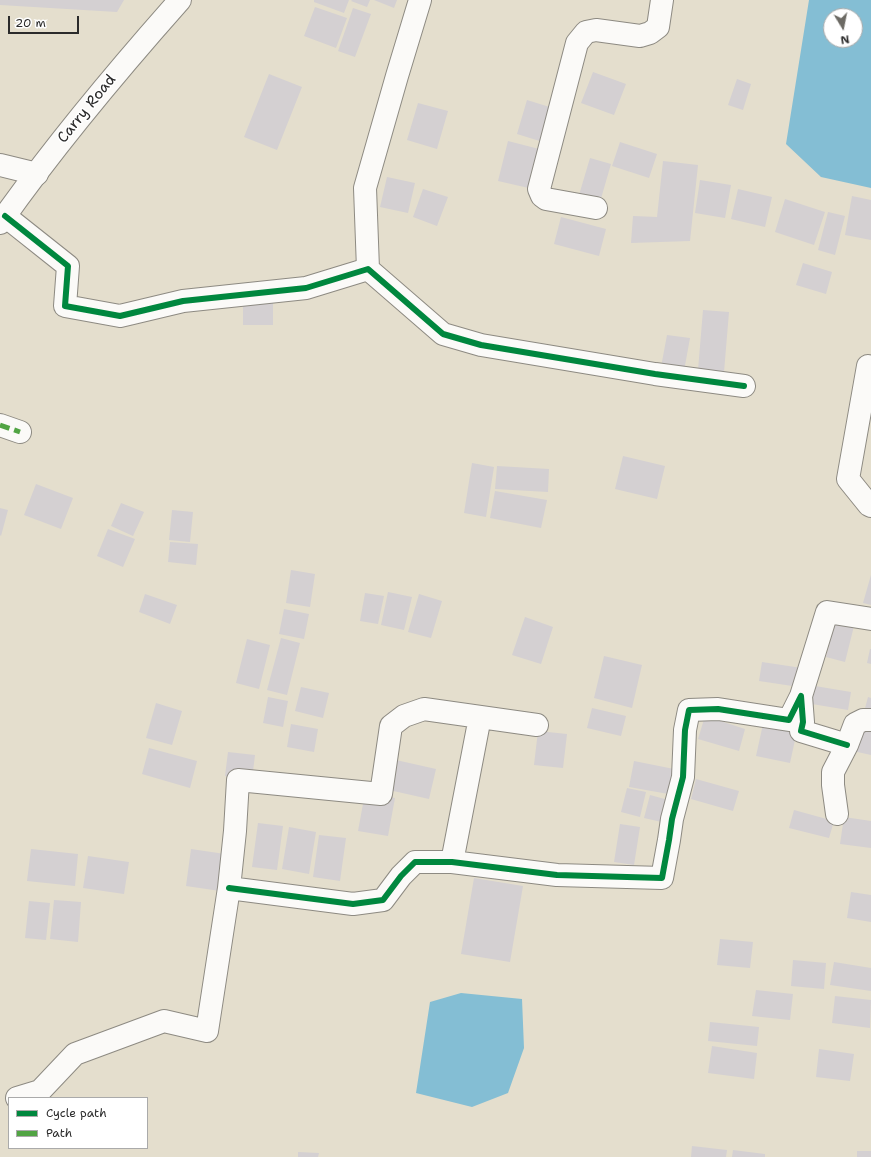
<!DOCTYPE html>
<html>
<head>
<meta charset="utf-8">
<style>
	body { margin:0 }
	#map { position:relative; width:871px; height:1157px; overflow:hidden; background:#e4decd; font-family:"Shantell Sans",sans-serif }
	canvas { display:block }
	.legend { position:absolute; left:8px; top:1097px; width:140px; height:52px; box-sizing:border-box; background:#fff; border:1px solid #aaa; margin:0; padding:5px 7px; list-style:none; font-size:12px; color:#2b2b2b }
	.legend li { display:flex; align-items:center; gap:8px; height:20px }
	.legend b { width:20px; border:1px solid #aaa }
	.north { position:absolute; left:823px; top:8px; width:40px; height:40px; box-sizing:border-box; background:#fff; border:1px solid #aaa; border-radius:50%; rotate:170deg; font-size:11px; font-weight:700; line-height:16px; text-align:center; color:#2b2b2b }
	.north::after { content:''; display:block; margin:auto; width:14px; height:18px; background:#6c6a64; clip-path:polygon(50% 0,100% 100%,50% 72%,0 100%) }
	.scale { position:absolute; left:8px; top:16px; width:71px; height:18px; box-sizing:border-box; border:2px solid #2b2b2b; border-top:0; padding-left:5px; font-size:12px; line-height:14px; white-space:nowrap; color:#2b2b2b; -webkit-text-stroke:3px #fff; paint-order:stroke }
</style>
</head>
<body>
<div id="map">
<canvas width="871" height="1157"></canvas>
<ul class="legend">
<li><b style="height:5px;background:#00873e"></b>Cycle path</li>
<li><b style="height:5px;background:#51a443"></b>Path</li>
</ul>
<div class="north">N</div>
<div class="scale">20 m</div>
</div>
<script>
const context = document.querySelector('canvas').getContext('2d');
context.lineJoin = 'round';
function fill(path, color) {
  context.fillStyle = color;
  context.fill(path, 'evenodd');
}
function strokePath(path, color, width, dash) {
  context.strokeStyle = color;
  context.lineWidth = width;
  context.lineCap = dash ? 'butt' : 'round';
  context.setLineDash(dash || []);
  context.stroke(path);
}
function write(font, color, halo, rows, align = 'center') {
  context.font = font + ' "Shantell Sans",sans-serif';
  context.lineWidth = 3;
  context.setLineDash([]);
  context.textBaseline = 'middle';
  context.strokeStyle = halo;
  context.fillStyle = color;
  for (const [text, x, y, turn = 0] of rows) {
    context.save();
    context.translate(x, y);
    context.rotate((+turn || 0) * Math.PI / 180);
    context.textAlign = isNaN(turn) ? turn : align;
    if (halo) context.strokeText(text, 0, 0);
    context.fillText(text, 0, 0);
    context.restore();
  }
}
fill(new Path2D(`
	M 809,0 L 871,0 L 871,188 L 821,177 L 786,144 ZM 831,16 L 855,16 L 855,40 L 831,40 Z
	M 461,993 L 522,999 L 524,1048 L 508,1093 L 472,1107 L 416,1093 L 430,1002 Z`), '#84bed4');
fill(new Path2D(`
	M 0,0 L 124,0 L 117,12 L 0,5 Z
	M 314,0 L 349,0 L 344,13 L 314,2 Z
	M 352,0 L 370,0 L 367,7 L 351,1 Z
	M 374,0 L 397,0 L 394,8 Z
	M 315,7 L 347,18 L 336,48 L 304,36 Z
	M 353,8 L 371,14 L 355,57 L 338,51 Z
	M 593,72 L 626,84 L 614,115 L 581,103 Z
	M 269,74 L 302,87 L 277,150 L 244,137 Z
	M 737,79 L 751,84 L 743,110 L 728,105 Z
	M 527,100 L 556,109 L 546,143 L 517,134 Z
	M 418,103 L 448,111 L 437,149 L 407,140 Z
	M 508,141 L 543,150 L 533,189 L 498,181 Z
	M 620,142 L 657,154 L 649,178 L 612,166 Z
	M 590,158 L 611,164 L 600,202 L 579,195 Z
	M 663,161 L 698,165 L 690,241 L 631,243 L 633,216 L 657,217 Z
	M 387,177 L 415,183 L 408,213 L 380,207 Z
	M 700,180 L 731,185 L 725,218 L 695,213 Z
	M 423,189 L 448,197 L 437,226 L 413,217 Z
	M 738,189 L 772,197 L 765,227 L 731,219 Z
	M 852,196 L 871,200 L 871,240 L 845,235 Z
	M 785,199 L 825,212 L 814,245 L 775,232 Z
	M 828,212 L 845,216 L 835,255 L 818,250 Z
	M 561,217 L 606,229 L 599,256 L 554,244 Z
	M 803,263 L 832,272 L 826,294 L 796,285 Z
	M 243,298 L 273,298 L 273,325 L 243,325 Z
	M 703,310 L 729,312 L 724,372 L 698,370 Z
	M 667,335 L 690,338 L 684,371 L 661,367 Z
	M 623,456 L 665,466 L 657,499 L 615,489 Z
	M 472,463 L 494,467 L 486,517 L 464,513 Z
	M 497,466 L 549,469 L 548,492 L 495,489 Z
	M 36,484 L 73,498 L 61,529 L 24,515 Z
	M 495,491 L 547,500 L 541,528 L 490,518 Z
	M 121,503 L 144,512 L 133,536 L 111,526 Z
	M 0,508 L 8,510 L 1,536 L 0,535 Z
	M 172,510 L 193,512 L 190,542 L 169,540 Z
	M 108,529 L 135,539 L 123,567 L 97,556 Z
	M 170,542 L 198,544 L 196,565 L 168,562 Z
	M 291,570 L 315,574 L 310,607 L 286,603 Z
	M 871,575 L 871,605 L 863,603 Z
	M 388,592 L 412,597 L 404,630 L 381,625 Z
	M 365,593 L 384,596 L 378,624 L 360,621 Z
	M 145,594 L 177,605 L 170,624 L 139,612 Z
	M 419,594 L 442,601 L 431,638 L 408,632 Z
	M 284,609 L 309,614 L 304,639 L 279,634 Z
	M 525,617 L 553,627 L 541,664 L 512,655 Z
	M 835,621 L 854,626 L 845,662 L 826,657 Z
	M 281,638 L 300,643 L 287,695 L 267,690 Z
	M 247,639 L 270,645 L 259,689 L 236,683 Z
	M 870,649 L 871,649 L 871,664 L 867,663 Z
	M 604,656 L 642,665 L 632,708 L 594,698 Z
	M 762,662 L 802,668 L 799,687 L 759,681 Z
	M 809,685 L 851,692 L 848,710 L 806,703 Z
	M 301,687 L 329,693 L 323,718 L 295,711 Z
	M 268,697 L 288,701 L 283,727 L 263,723 Z
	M 868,697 L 871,698 L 871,714 L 864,712 Z
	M 156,703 L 182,711 L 172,745 L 146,738 Z
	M 592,708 L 626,716 L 621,736 L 587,728 Z
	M 705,716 L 745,729 L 739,751 L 698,739 Z
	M 291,724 L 318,729 L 314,752 L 287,747 Z
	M 763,724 L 797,731 L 790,763 L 756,756 Z
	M 860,725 L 871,727 L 871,755 L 853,751 Z
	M 538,731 L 567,734 L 563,768 L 534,765 Z
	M 149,748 L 197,761 L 190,788 L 142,774 Z
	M 228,752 L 255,755 L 252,779 L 225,776 Z
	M 396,760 L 436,769 L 429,799 L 389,790 Z
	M 634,761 L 679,770 L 674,795 L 629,787 Z
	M 696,779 L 739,791 L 733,811 L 691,799 Z
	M 627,788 L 646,792 L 640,817 L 621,812 Z
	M 365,793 L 395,798 L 388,836 L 358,831 Z
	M 650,795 L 672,801 L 666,823 L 644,818 Z
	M 794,810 L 834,821 L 829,838 L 789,828 Z
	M 844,817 L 871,821 L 871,848 L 840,844 Z
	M 258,823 L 283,826 L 277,870 L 252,867 Z
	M 620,824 L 640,827 L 634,865 L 614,862 Z
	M 289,827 L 316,832 L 309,874 L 282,869 Z
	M 319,835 L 346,838 L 340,881 L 313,877 Z
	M 31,849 L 78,854 L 75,886 L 27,881 Z
	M 191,849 L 225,854 L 220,891 L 186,886 Z
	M 88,856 L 129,862 L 124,894 L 83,888 Z
	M 474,878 L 523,886 L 510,962 L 461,954 Z
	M 851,892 L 871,895 L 871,922 L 847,918 Z
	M 54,900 L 81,902 L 78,942 L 50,939 Z
	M 29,901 L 50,903 L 46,940 L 25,938 Z
	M 720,939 L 753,942 L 750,968 L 717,965 Z
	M 793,960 L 826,963 L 824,989 L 791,986 Z
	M 834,962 L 871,968 L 871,991 L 830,985 Z
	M 756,990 L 793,994 L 790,1020 L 752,1016 Z
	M 835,996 L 871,1000 L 870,1028 L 832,1023 Z
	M 710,1022 L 759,1027 L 757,1046 L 708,1041 Z
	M 712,1046 L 757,1053 L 754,1079 L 708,1073 Z
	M 819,1049 L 854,1054 L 850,1081 L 816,1077 Z
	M 692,1146 L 727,1150 L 726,1157 L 691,1157 Z
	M 733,1150 L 765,1154 L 765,1157 L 732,1157 Z
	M 857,1151 L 871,1151 L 871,1157 L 857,1157 Z
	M 298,1152 L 319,1153 L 318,1157 L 298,1157 Z`), '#d4d0d2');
const minor = new Path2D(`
	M 0,165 L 37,174
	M 596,208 L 546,199 L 542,196 L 539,189 L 577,43 L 586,32 L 596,30 L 640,36 L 650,33 L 658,27 L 662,0
	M 5,216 L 68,266 L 65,306 L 120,316 L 183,301 L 306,288 L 368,269 L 443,334 L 481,345 L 655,374 L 744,386
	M 368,269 L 365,188 L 397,76 L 420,0
	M 868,366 L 848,479 L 869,505 L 871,506
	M 0,425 L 20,432
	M 801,696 L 827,612 L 871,619
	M 837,814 L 833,785 L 833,772 L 847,745 L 855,724 L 863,720 L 871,720
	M 452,862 L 480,717
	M 229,888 L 353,904 L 383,900 L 401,876 L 415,862 L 452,862 L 557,875 L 662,878 L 669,840 L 672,819 L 683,777 L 685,730 L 689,710 L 718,709 L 789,720 L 801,696 L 803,722 L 801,731 L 847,745
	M 17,1098 L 40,1091 L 75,1054 L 164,1021 L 207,1031 L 229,888 L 235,831 L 238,780 L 381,794 L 391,726 L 404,716 L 424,709 L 537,725`);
const secondary = new Path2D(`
	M 0,223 C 55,145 117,71 180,0`);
strokePath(minor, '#8d8a82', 24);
strokePath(secondary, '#8d8a82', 24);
strokePath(minor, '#fbfaf8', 22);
strokePath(secondary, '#fbfaf8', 22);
strokePath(new Path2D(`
	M 0,425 L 20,432`), '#51a443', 5, [10, 5]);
strokePath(new Path2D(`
	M 5,216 L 68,266 L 65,306 L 120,316 L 183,301 L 306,288 L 368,269 L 443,334 L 481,345 L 655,374 L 744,386
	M 229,888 L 353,904 L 383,900 L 401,876 L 415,862 L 452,862 L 557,875 L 662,878 L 669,840 L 672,819 L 683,777 L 685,730 L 689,710 L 718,709 L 789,720 L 801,696 L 803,722 L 801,731 L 847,745`), '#00873e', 6);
write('15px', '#2b2b2b', '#fff', [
	["Carry Road",87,109,-51]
]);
</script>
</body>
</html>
